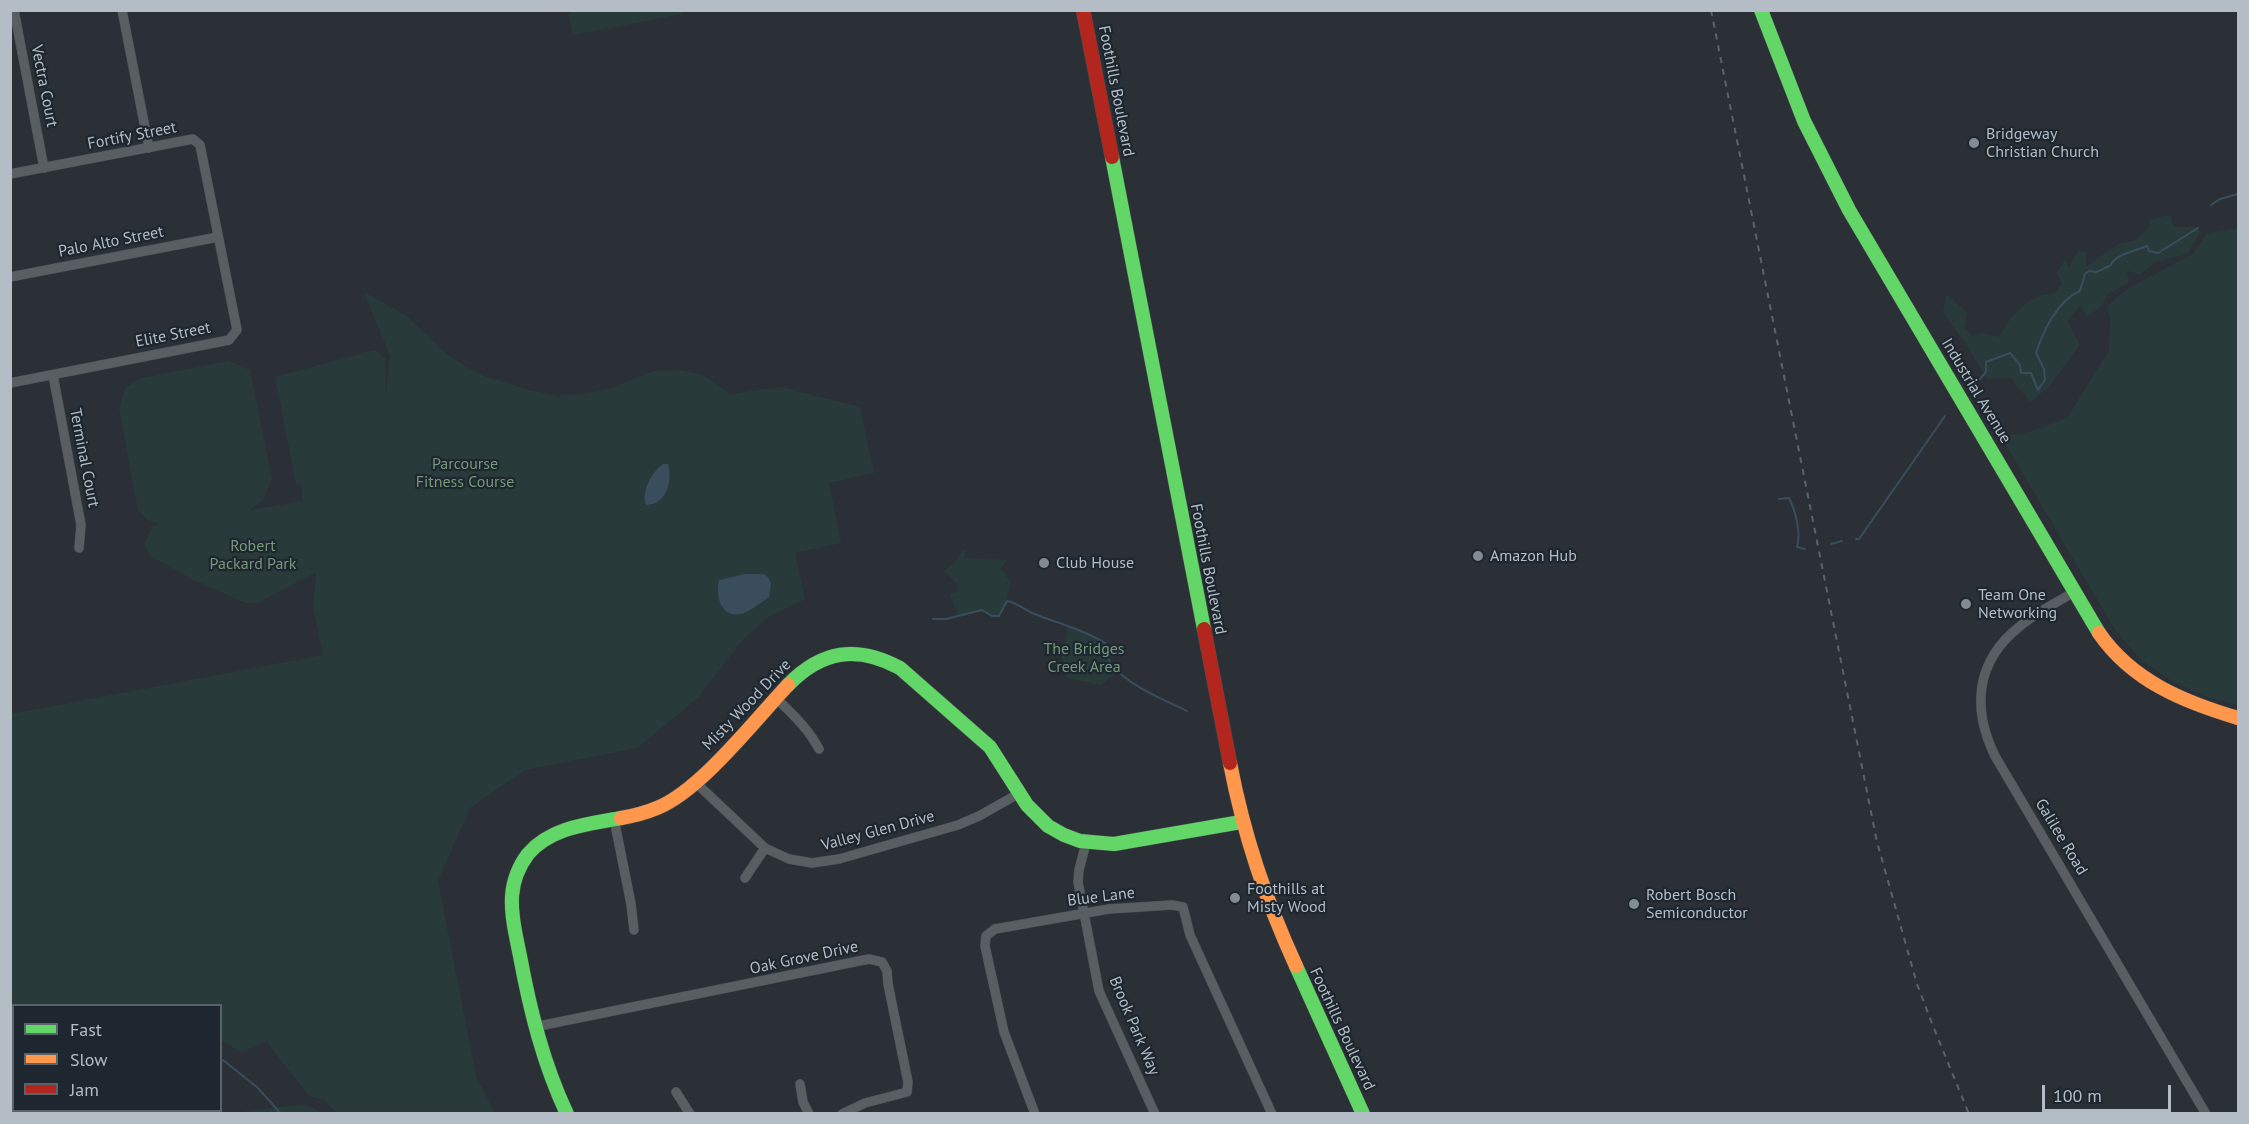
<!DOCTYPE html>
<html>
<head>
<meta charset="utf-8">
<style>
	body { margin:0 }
	#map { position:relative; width:2249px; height:1124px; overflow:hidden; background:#2a3035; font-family:"PT Sans",sans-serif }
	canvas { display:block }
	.frame { position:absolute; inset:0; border:12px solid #b4bdc6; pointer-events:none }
	.legend { position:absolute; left:12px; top:1004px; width:210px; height:108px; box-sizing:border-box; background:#1e272f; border:2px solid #5a636b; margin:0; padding:8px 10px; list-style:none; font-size:18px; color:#b4bdc6 }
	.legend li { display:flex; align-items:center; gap:12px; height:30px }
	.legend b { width:30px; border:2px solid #5a636b }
	.scale { position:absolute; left:2042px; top:1085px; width:129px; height:27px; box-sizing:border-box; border:3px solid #b4bdc6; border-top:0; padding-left:8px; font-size:18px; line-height:21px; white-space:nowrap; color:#b4bdc6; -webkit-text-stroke:4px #1e272f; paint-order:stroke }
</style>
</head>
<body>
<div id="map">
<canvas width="2249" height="1124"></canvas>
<div class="frame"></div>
<ul class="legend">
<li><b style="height:8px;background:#63d668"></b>Fast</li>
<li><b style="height:8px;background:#ff974d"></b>Slow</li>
<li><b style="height:8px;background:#b3261e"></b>Jam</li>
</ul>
<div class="scale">100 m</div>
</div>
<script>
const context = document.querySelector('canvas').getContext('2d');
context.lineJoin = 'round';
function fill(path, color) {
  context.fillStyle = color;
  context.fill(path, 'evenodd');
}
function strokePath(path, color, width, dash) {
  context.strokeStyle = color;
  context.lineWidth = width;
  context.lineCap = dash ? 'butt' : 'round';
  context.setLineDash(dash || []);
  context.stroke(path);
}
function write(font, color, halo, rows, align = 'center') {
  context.font = font + ' "PT Sans",sans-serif';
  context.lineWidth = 4.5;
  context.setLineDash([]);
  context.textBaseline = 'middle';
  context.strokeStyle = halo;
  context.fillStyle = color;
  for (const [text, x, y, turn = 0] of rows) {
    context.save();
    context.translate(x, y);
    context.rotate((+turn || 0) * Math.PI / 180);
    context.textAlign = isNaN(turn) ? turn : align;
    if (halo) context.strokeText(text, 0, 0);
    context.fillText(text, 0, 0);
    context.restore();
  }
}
fill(new Path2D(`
	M 570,10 L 682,10 L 683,14 L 573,35 L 568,14 L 570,13 Z
	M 2170,215 L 2174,227 L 2195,227 L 2201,230 L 2188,253 L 2156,262 L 2140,274 L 2127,271 L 2129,282 L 2107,295 L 2102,306 L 2087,317 L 2080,306 L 2067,321 L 2080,344 L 2049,387 L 2030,402 L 2011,378 L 1987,379 L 1964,341 L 1943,313 L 1946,294 L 1967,312 L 1965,328 L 1972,336 L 1984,333 L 1999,337 C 2009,317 2029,293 2054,294 L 2062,283 L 2056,273 L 2065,260 L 2069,267 L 2078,251 L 2086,252 L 2086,267 L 2118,244 L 2137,240 L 2150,226 L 2148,220 Z
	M 2238,228 L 2238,705 L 2210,698 L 2170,680 L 2139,658 L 2114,628 L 2000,435 L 2024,434 L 2067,418 L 2109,350 L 2110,317 L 2107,306 L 2127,289 L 2193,254 L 2207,233 Z
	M 364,292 L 407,316 L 446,354 L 465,366 L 484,376 L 532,391 L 559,396 L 588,393 L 612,388 L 654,371 L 680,370 L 703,375 L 730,394 L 781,387 L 860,407 L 874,473 L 829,483 L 841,543 L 795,553 L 805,599 L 768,617 L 740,643 L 698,698 L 637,748 L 525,770 L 470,808 L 438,881 L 476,1076 L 495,1113 L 338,1113 L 323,1100 L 309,1096 L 266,1041 L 242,1052 L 221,1041 L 220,1006 L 14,1006 L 14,1078 L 11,1078 L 11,714 L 323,655 L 313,607 L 316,572 L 258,603 L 246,603 L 192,579 L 149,555 L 144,544 L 153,526 L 160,524 L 148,520 L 138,511 L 119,408 L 125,388 L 142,378 L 229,361 L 250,370 L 272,479 L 263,500 L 250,510 L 303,501 L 301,483 L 296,484 L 275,377 L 375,350 L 385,359 L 386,394 L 390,356 Z
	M 963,550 L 965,550 L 965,558 L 1007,560 L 1001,569 L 1005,572 L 1006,577 L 1011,582 L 1003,611 L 999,616 L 992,616 L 982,610 L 958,616 L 950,595 L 957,591 L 958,585 L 944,571 L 956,561 Z
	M 1068,627 L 1091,634 L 1105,643 L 1108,660 L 1118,671 L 1101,685 L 1067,678 L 1059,669 Z
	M 306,1104 L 321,1113 L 234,1113 Z`), '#283b3a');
fill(new Path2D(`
	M 663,464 L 668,464 C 673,481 666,505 646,505 C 641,491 652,472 663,464 Z
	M 745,574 L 763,574 L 768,577 L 771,583 L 769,597 C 761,602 749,613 740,614 C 721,618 715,595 719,580 Z`), '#3a4d5d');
strokePath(new Path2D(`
	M 2211,205 L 2220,199 L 2238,194
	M 1973,382 L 1980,379 L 1986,372 L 1986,362 L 2010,353 L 2020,365 L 2021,373 L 2031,373 L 2038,390 L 2045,380 L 2044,369 L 2036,353 C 2043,331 2058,300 2080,291 L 2085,274 L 2089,271 L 2097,272 L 2111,265 C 2115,254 2136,251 2147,246 L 2149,251 L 2158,253 L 2198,228
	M 1779,499 L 1789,498 C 1796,512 1801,532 1797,547 L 1805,549
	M 1856,539 L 1859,539 L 1945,416
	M 1831,544 L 1842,541
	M 933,619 L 946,619 L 982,610 L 992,616 L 999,616 L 1007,601 C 1015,602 1024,609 1032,613 C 1056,623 1083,629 1105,643 C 1106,649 1106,657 1110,662 C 1124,684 1164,700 1187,711
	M 220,1061 L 223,1060 L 258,1088 L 281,1114
	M 18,1114 L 20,1110`), '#3a4d5d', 2);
const street = new Path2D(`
	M 14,10 L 44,168
	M 122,10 L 149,148
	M 10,174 L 193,139 L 200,145 L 237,330 L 229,340 L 10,383
	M 10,277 L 218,237
	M 53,375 L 81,525 L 79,548
	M 2074,592 C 2056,603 2035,613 2019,627 C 1975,662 1972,709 1995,756 L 2206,1114
	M 776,698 C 792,714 808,728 819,749
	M 695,782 L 765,848 L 789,859 L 812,863 L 839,859 L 958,825 L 979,816 L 1018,794
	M 614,819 L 631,904 L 634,930
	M 1086,843 L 1079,870 L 1078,882 L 1099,991 L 1155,1114
	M 745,878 L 765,848
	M 534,1027 L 869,959 L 882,962 L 887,971 L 888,984 L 908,1082 L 907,1092 L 865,1103 L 842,1114
	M 800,1084 L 803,1102 L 809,1114
	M 676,1092 L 690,1114
	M 1035,1114 L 1004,1032 L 985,946 L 986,936 L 995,929 L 1109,909 L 1172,905 L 1183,907 L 1190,935 L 1272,1114`);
const fast = new Path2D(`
	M 1761,10 L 1804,121 L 1849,210 L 2099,633
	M 1112,157 L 1204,629
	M 788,685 C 822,650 857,645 900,668 L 990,747 L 1027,805 L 1048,826 L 1064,835 L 1080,841 L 1114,844 L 1241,822
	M 1296,966 L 1363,1114
	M 567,1114 C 543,1063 530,1010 520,956 C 516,936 511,916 512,896 C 513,882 519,866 528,854 C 551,827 589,824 621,818`);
const slow = new Path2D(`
	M 2099,633 C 2132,681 2184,702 2238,718
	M 1230,763 C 1244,836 1265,898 1296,966
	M 621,818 C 633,816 645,813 657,808 C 700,791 755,720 788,685`);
const jam = new Path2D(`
	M 1083,10 L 1112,157
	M 1204,629 L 1230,763`);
strokePath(street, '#484c50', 10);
strokePath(fast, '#484c50', 15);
strokePath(slow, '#484c50', 15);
strokePath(jam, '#484c50', 15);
strokePath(street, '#595e63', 9);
strokePath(fast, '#63d668', 14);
strokePath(slow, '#ff974d', 14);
strokePath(jam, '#b3261e', 14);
strokePath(new Path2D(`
	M 1711,10 L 1877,842 L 1917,984 L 1933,1026 L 1969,1114`), '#5d6267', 2, [6, 6]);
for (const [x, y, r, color] of [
	[1974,143,6,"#848c93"],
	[1478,556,6,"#848c93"],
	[1044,563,6,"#848c93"],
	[1966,604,6,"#848c93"],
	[1235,898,6,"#848c93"],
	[1634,904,6,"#848c93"]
]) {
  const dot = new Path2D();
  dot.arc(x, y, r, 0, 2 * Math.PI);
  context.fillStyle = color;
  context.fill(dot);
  strokePath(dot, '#1e272f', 2);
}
write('16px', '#b4bdc6', '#1e272f', [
	["Vectra Court",44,86,79],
	["Foothills Boulevard",1116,91,79],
	["Fortify Street",132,136,-11],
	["Palo Alto Street",111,242,-11],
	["Elite Street",173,335,-11],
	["Industrial Avenue",1976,391,59],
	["Terminal Court",84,458,79],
	["Foothills Boulevard",1208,569,79],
	["Misty Wood Drive",747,705,-46],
	["Valley Glen Drive",878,831,-15],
	["Galilee Road",2061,837,59],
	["Blue Lane",1101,897,-7],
	["Oak Grove Drive",804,958,-12],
	["Brook Park Way",1134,1026,67],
	["Foothills Boulevard",1342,1029,65]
]);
write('16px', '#b4bdc6', '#1e272f', [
	["Bridgeway",1986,134],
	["Christian Church",1986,152],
	["Amazon Hub",1490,556],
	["Club House",1056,563],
	["Team One",1978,595],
	["Networking",1978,613],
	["Foothills at",1247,889],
	["Misty Wood",1247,907],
	["Robert Bosch",1646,895],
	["Semiconductor",1646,913]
], 'left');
write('16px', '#749978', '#1e272f', [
	["Parcourse",465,464],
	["Fitness Course",465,482],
	["Robert",253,546],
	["Packard Park",253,564],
	["The Bridges",1084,649],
	["Creek Area",1084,667]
]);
</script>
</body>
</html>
